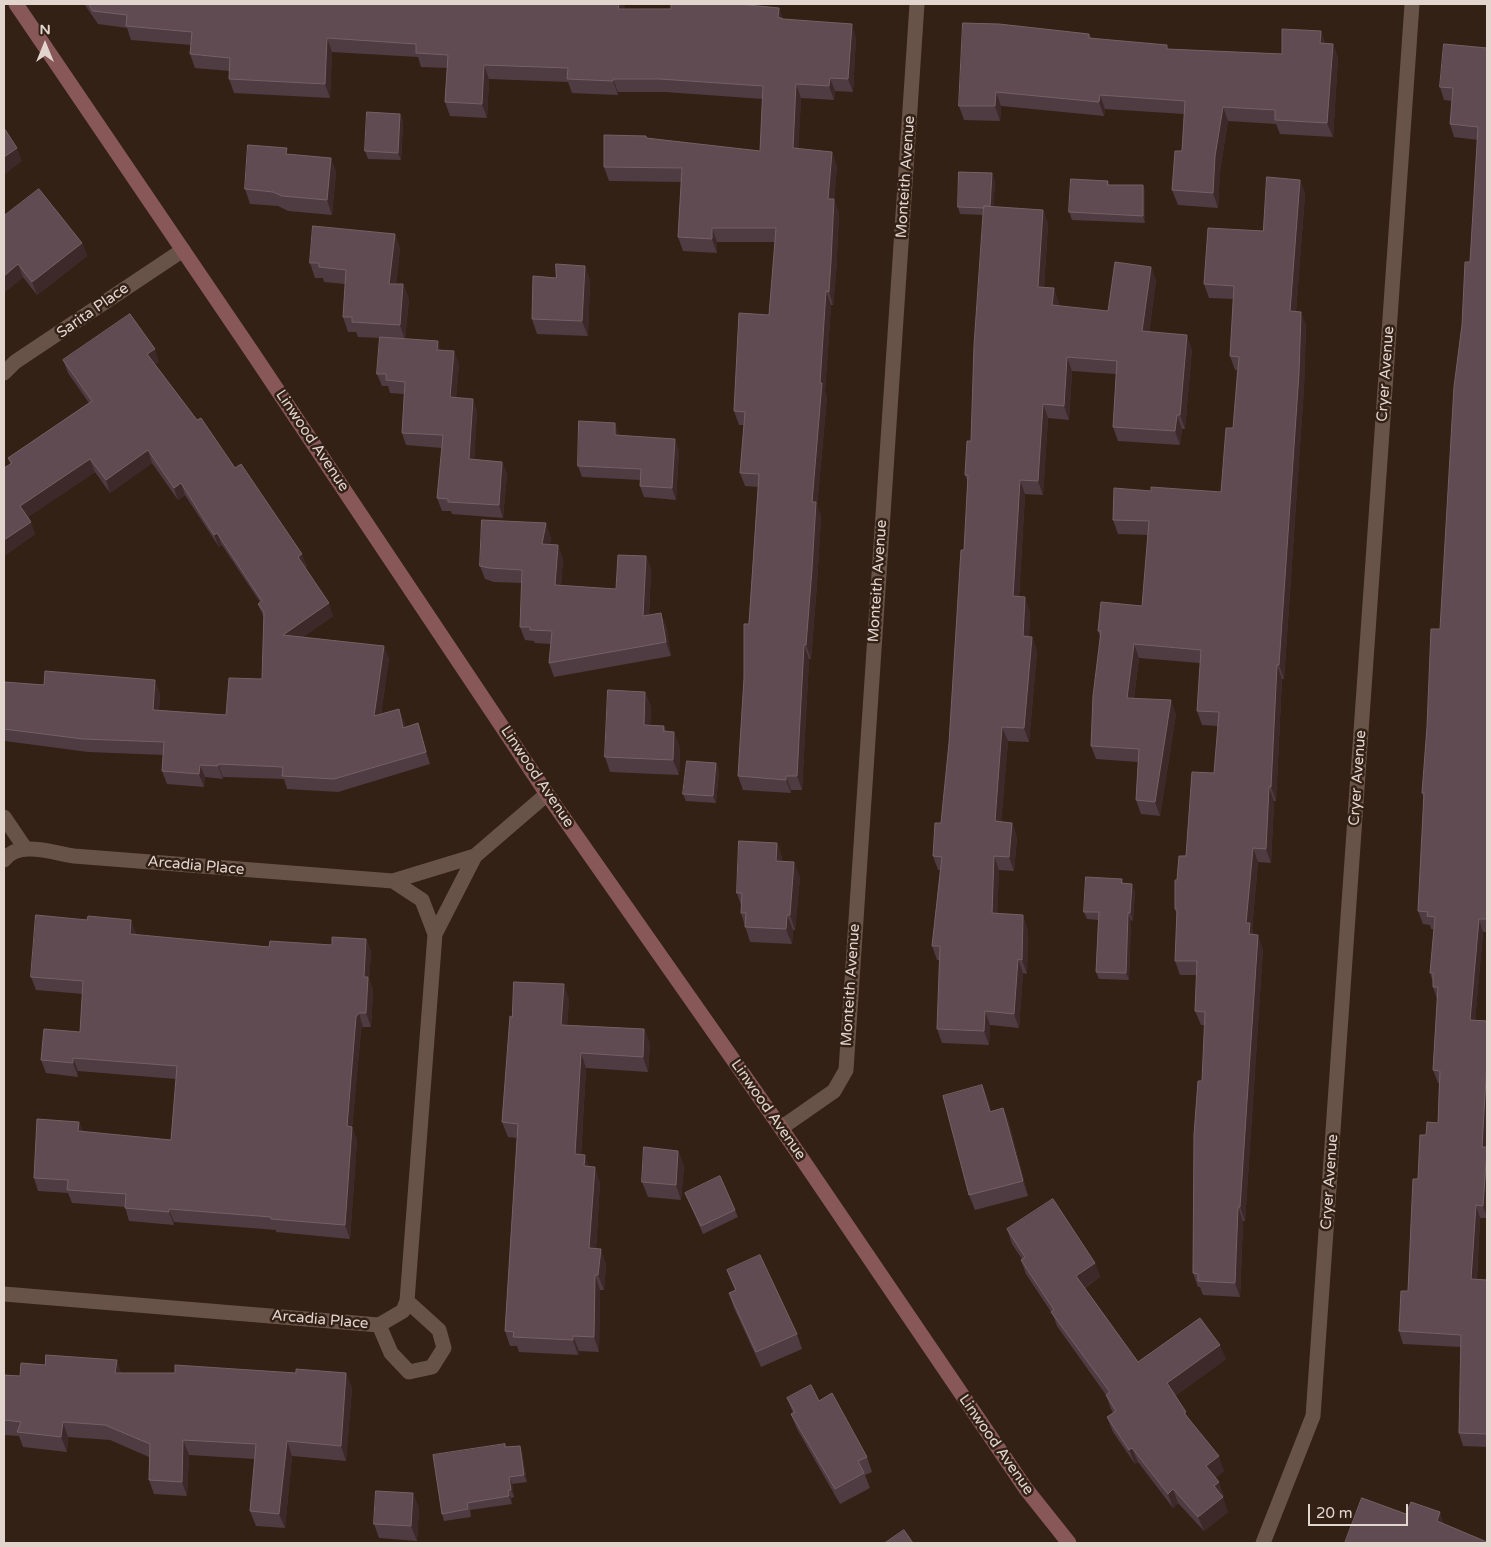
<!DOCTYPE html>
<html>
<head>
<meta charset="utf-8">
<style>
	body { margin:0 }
	#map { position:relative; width:1491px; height:1547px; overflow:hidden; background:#332116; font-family:"Varela Round",sans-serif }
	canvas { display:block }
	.frame { position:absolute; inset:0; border:5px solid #e2d5ce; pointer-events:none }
	.north { position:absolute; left:20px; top:20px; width:50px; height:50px; -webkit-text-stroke:4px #332116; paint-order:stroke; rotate:0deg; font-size:14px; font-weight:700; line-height:20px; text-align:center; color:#e2d5ce }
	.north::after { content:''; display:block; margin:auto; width:18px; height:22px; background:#e2d5ce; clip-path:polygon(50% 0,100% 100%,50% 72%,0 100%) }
	.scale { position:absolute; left:1308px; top:1504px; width:100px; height:22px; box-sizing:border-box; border:2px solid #e2d5ce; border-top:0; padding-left:6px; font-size:15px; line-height:18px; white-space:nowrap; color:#e2d5ce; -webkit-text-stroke:4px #332116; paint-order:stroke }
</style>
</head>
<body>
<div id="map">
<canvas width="1491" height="1547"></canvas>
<div class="frame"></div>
<div class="north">N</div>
<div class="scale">20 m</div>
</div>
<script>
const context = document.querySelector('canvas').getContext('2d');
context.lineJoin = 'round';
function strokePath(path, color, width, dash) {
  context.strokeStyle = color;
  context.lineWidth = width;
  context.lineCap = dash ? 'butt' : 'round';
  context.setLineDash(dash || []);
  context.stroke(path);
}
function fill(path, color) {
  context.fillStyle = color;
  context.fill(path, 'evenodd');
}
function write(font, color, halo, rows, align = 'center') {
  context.font = font + ' "Varela Round",sans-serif';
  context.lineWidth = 5;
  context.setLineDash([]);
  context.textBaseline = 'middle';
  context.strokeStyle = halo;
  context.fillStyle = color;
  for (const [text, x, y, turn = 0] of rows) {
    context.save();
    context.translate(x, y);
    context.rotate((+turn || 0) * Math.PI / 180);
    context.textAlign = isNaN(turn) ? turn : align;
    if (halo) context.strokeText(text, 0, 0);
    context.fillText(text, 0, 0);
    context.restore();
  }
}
strokePath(new Path2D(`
	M 4,373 L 15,362 L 183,250
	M 4,817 L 25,848
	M 4,860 C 19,840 53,853 74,856 L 393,881 L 422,900 L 435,934 L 407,1301 L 403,1311 L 379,1325 L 4,1294
	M 393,881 L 475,856
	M 435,934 L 475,856 L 547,794
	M 781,1128 L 834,1091 L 846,1070 L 917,4
	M 379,1325 L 391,1353 L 409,1372 L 432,1367 L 444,1348 L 439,1330 L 407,1301
	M 1263,1543 L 1313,1416 L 1412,4`), '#675347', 15);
strokePath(new Path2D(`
	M 16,4 L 252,352 L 547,794 L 781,1128 L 1026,1489 L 1069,1543`), '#885858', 15);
fill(new Path2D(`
	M 79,4 L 624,4 L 624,9 L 779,8 L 783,19 L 856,37 L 853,92 L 835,91 L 834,100 L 801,98 L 798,149 L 837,165 L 834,200 L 839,213 L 836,275 L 833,305 L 831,305 L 825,392 L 827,397 L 817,506 L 821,516 L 817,583 L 811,659 L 809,659 L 802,790 L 791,790 L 791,793 L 743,790 L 738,776 L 758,487 L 745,486 L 740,473 L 744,425 L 739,425 L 734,411 L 769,315 L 775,242 L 717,242 L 717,253 L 683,251 L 678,237 L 681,182 L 609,181 L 604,167 L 646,136 L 647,138 L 760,151 L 763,99 L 665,92 L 618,92 L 618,95 L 572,93 L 568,82 L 489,79 L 487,118 L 450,116 L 445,102 L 447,68 L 421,67 L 418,57 L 332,52 L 330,98 L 234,93 L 229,79 L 230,71 L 195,68 L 190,54 L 191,45 L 131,40 L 127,28 L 98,24 L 85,5 Z
	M 1321,31 L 1325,43 L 1333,44 L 1338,58 L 1333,137 L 1280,134 L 1276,124 L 1228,121 L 1220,171 L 1218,208 L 1178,205 L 1172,190 L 1182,151 L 1184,114 L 1105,109 L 1104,116 L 1001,106 L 1000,121 L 964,120 L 959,106 L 1089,34 L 1091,38 L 1168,49 L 1282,54 Z
	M 1487,48 L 1487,932 L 1483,932 L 1475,1020 L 1487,1021 L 1487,1218 L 1480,1218 L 1477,1279 L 1487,1280 L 1487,1447 L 1463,1446 L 1459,1433 L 1461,1347 L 1403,1344 L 1399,1331 L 1408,1291 L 1418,1179 L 1426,1135 L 1438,1123 L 1439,1083 L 1438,1083 L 1433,1070 L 1437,999 L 1433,987 L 1433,982 L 1430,973 L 1434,929 L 1431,929 L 1430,925 L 1423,924 L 1418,911 L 1424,800 L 1422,793 L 1440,629 L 1470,262 L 1478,140 L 1454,137 L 1450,124 L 1452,101 L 1444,100 L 1440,87 Z
	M 400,114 L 403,122 L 401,160 L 368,159 L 365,151 Z
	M 289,154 L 331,158 L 336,172 L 332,215 L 288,211 L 278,206 L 250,204 L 245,189 Z
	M 1300,180 L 1305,194 L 1296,311 L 1306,325 L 1304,387 L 1284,679 L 1282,679 L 1276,801 L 1274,801 L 1271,863 L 1258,862 L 1252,929 L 1254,934 L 1263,949 L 1245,1221 L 1243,1221 L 1240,1297 L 1203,1295 L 1200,1287 L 1198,1287 L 1193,1273 L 1205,1025 L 1201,1025 L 1195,1011 L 1197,975 L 1180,975 L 1175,961 L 1177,916 L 1175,909 L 1177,880 L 1214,773 L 1218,726 L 1202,725 L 1197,711 L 1200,663 L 1139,658 L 1134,698 L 1176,714 L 1160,816 L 1141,814 L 1136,800 L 1138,762 L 1096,759 L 1091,746 L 1100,637 L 1098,631 L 1142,606 L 1148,535 L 1118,534 L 1113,520 L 1151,491 L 1221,492 L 1233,428 L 1237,370 L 1235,370 L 1230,356 L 1233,299 L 1209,298 L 1204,284 L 1263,231 Z
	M 995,181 L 993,207 L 1043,210 L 1048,224 L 1044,287 L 1059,302 L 1059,306 L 1108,311 L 1151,267 L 1156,281 L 1149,332 L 1192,349 L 1185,429 L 1182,429 L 1180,445 L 1118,441 L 1113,427 L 1116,374 L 1072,371 L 1069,420 L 1048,418 L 1043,495 L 1025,494 L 1019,597 L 1030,611 L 1029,637 L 1032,637 L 1037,651 L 1029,742 L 1008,741 L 1001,822 L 1012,823 L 1017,837 L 1014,871 L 999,870 L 997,913 L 1028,929 L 1027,974 L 1023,973 L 1019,1028 L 990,1025 L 989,1045 L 942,1043 L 937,1029 L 940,960 L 937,960 L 932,946 L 940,870 L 938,870 L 933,856 L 941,823 L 949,743 L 964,550 L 968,482 L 965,475 L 971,441 L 983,215 L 960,214 L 958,207 Z
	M 1108,181 L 1109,185 L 1143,185 L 1145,192 L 1145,223 L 1072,220 L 1069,212 Z
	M 4,216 L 82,243 L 87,256 L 37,295 L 23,277 L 4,293 Z
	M 395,234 L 400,249 L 396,284 L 403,284 L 409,299 L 405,339 L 441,350 L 459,363 L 456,398 L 477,411 L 474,459 L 502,462 L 507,474 L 503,518 L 452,514 L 451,511 L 442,511 L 437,498 L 442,448 L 406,445 L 402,433 L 404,394 L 390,393 L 388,386 L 382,386 L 377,374 L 380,338 L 358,337 L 356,332 L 348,332 L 343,317 L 345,284 L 324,282 L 323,278 L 315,278 L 310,263 Z
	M 590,280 L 588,336 L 537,334 L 532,319 Z
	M 63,360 L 159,362 L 155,364 L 197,420 L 235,468 L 307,566 L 305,568 L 333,616 L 303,637 L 389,658 L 381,714 L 404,722 L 405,728 L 422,736 L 430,764 L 338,792 L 287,789 L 284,779 L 223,777 L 223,779 L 205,777 L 204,787 L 167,784 L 162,771 L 164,755 L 88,752 L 5,741 L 4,739 L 4,682 L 160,693 L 159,710 L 226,715 L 262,679 L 264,618 L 258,604 L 260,602 L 222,545 L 219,547 L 185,495 L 178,500 L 152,463 L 110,493 L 95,472 L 28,517 L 35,534 L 4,556 L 10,464 L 8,458 L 89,403 L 68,373 Z
	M 619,434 L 619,435 L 679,450 L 676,500 L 644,497 L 640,486 L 640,480 L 582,477 L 578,466 Z
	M 551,537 L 550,544 L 563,558 L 561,586 L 616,589 L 646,556 L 651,570 L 649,615 L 666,626 L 671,656 L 554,677 L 549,663 L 551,644 L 535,643 L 534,641 L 525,640 L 520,627 L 522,583 L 494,582 L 485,579 L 480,566 Z
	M 645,692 L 651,707 L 650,725 L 664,726 L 666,731 L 680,747 L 679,775 L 610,772 L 605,757 Z
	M 716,763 L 719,771 L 716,803 L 686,801 L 683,794 Z
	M 777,843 L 782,858 L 782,861 L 800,877 L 795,930 L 793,930 L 792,944 L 750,942 L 741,913 L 741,905 L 737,893 Z
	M 1122,879 L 1123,883 L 1135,891 L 1133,921 L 1131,920 L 1129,980 L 1099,979 L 1096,972 L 1098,920 L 1087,919 L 1084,912 Z
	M 136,933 L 136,935 L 269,947 L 332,945 L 366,939 L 371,952 L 369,979 L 373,990 L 371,1027 L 363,1027 L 361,1030 L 352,1128 L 357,1140 L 350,1239 L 276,1232 L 276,1230 L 174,1222 L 174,1225 L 129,1221 L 125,1207 L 72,1203 L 68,1193 L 38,1191 L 34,1178 L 79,1122 L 83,1132 L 171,1140 L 176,1079 L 78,1071 L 78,1077 L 46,1073 L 41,1060 L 80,1032 L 83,994 L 36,990 L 31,977 Z
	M 569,999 L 567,1025 L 644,1029 L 650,1044 L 648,1072 L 586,1068 L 581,1155 L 600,1182 L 596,1249 L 606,1264 L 604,1290 L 600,1290 L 599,1352 L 579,1351 L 578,1355 L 519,1352 L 517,1346 L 510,1346 L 505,1331 L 517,1138 L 508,1137 L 502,1122 L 512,1017 Z
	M 988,1100 L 991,1111 L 1003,1108 L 1009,1123 L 1028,1196 L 975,1210 L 969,1195 Z
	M 678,1151 L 684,1166 L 681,1200 L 648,1197 L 642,1182 Z
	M 685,1193 L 735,1210 L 738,1217 L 703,1234 Z
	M 1007,1229 L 1095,1263 L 1100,1277 L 1085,1288 L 1138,1362 L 1226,1359 L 1175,1396 L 1189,1419 L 1224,1471 L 1215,1478 L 1224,1496 L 1222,1497 L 1228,1512 L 1204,1531 L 1178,1503 L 1173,1508 L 1138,1462 L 1135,1464 L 1113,1432 L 1107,1417 L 1113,1413 L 1111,1409 L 1106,1395 L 1057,1326 L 1053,1315 L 1026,1274 L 1021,1260 L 1022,1259 L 1012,1244 Z
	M 727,1270 L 797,1334 L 802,1349 L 761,1367 L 734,1308 L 729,1293 L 735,1290 Z
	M 122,1373 L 346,1373 L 352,1388 L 346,1461 L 292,1456 L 285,1528 L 256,1526 L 250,1511 L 255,1459 L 189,1455 L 187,1496 L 154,1494 L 149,1480 L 149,1457 L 110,1440 L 68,1437 L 67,1452 L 23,1447 L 19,1436 L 4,1435 L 4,1375 L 20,1376 Z
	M 787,1398 L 819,1401 L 867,1457 L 872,1472 L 865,1475 L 870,1488 L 840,1504 L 797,1429 L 791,1414 L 793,1413 Z
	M 505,1444 L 506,1447 L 522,1453 L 527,1482 L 512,1484 L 514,1497 L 511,1498 L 512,1504 L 470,1510 L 471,1517 L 444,1521 L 442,1514 Z
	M 419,1507 L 417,1541 L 379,1538 L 374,1524 Z`), '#4f3b42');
fill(new Path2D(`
	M 619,4 L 624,4 L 625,7 L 623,22 L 618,9 Z
	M 779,8 L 784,22 L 778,17 Z
	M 852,24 L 856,37 L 853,92 L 848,79 Z
	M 1321,31 L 1326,45 L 1320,43 Z
	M 327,38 L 332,52 L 330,98 L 325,84 Z
	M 1333,44 L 1338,58 L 1333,137 L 1327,123 Z
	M 484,65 L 489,79 L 487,118 L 482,104 Z
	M 830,78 L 835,91 L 834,100 L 829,86 Z
	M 613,79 L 618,92 L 618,95 L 613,81 Z
	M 796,84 L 801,98 L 798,162 L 793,148 Z
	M 996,92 L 1001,106 L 1000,121 L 995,106 Z
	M 1100,95 L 1105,109 L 1104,116 L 1099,102 Z
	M 1223,107 L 1228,121 L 1220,171 L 1218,208 L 1213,193 L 1215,156 Z
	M 400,114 L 403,122 L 401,160 L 398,153 Z
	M 17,148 L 22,161 L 4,175 L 4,157 Z
	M 832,152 L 837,165 L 834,200 L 839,213 L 836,275 L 833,305 L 829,292 L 828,199 Z
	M 331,158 L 336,172 L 332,215 L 327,200 Z
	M 992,173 L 995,181 L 993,216 L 990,208 Z
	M 1300,180 L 1305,194 L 1295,325 L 1290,311 Z
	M 1143,185 L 1145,192 L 1145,223 L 1143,216 Z
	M 1043,210 L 1048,224 L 1043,301 L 1038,287 Z
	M 712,228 L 717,242 L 717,253 L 712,239 Z
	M 395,234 L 400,249 L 395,298 L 389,284 Z
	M 82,243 L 87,256 L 37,295 L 32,282 Z
	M 18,264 L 23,277 L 4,293 L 4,276 Z
	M 585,266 L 590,280 L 588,336 L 582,321 Z
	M 1151,267 L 1156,281 L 1147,345 L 1142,331 Z
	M 403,284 L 409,299 L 405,340 L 400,325 Z
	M 1054,288 L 1059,302 L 1058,319 L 1052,305 Z
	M 826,291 L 831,305 L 825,392 L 827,397 L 817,506 L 821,516 L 817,583 L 811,659 L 806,645 L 812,502 Z
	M 1301,312 L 1306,325 L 1304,387 L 1284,679 L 1279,665 Z
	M 1187,335 L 1192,349 L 1185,429 L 1180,415 Z
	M 438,341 L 442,353 L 437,350 Z
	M 155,349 L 159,362 L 152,367 L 147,354 Z
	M 454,351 L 459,363 L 455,410 L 450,397 Z
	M 1067,357 L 1072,371 L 1069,420 L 1064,406 Z
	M 473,399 L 477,411 L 474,472 L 469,459 Z
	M 1043,404 L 1048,418 L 1043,495 L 1038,481 Z
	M 1177,415 L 1182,429 L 1180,445 L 1175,431 Z
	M 615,423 L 619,434 L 619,446 L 615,435 Z
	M 675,439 L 679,450 L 676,500 L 672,488 Z
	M 148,450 L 152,463 L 110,493 L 106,480 Z
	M 90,459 L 95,472 L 25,519 L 20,506 Z
	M 502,462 L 507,474 L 503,518 L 499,505 Z
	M 1020,480 L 1025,494 L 1018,610 L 1013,596 Z
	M 181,483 L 185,495 L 178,500 L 174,488 Z
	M 31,522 L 35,534 L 4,556 L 4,540 Z
	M 546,523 L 551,537 L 547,557 L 542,544 Z
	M 217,533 L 222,545 L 219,547 L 214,535 Z
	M 558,545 L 563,558 L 560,599 L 555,585 Z
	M 302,554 L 307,566 L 302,569 L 298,557 Z
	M 646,556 L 651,570 L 648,630 L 643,616 Z
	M 1025,597 L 1030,611 L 1028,650 L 1023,636 Z
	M 329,603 L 333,616 L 287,648 L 283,635 Z
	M 661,613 L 666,626 L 671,656 L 666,642 Z
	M 1032,637 L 1037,651 L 1029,742 L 1024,728 Z
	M 1134,644 L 1139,658 L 1132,712 L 1127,698 Z
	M 804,645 L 809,659 L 802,790 L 797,776 Z
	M 384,646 L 389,658 L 379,729 L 374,716 Z
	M 1277,665 L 1282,679 L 1276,801 L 1271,787 Z
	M 155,680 L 160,693 L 158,722 L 153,710 Z
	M 645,692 L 651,707 L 649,740 L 644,725 Z
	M 1171,700 L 1176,714 L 1160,816 L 1155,802 Z
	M 399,709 L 404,722 L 407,741 L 403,728 Z
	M 418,723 L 422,736 L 430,764 L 426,752 Z
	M 1002,727 L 1008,741 L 1000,835 L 995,821 Z
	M 674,732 L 680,747 L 679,775 L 673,760 Z
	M 716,763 L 719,771 L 716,803 L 713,796 Z
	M 218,764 L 223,777 L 223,779 L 218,766 Z
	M 200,765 L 205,777 L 204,787 L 199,774 Z
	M 786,776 L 791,790 L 791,793 L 786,780 Z
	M 1269,787 L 1274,801 L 1271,863 L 1266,849 Z
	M 1012,823 L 1017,837 L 1014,871 L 1009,857 Z
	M 777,843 L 782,858 L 781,876 L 776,861 Z
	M 1253,848 L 1258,862 L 1252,929 L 1255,937 L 1249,934 L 1246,923 Z
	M 994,856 L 999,870 L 997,927 L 992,913 Z
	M 794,862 L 800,877 L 795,930 L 790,915 Z
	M 1132,884 L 1135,891 L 1133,921 L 1130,913 Z
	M 1128,913 L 1131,920 L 1129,980 L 1126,973 Z
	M 787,915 L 793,930 L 792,944 L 786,929 Z
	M 1023,915 L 1028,929 L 1027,974 L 1022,960 Z
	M 1479,919 L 1483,932 L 1474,1033 L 1470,1020 Z
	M 131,920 L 136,933 L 135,947 L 130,934 Z
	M 1258,935 L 1263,949 L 1245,1221 L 1240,1207 Z
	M 366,939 L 371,952 L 369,979 L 373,990 L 371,1027 L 366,1013 L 364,977 Z
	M 1018,959 L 1023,973 L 1019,1028 L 1014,1014 Z
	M 564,984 L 569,999 L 566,1040 L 561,1025 Z
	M 985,1011 L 990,1025 L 989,1045 L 984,1031 Z
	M 359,1013 L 363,1027 L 361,1030 L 352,1128 L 357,1140 L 350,1239 L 345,1225 L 347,1126 L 356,1017 Z
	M 644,1029 L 650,1044 L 648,1072 L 643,1057 Z
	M 581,1053 L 586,1068 L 580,1169 L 575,1154 Z
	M 73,1058 L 78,1071 L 78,1077 L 73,1063 Z
	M 1487,1061 L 1487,1217 L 1483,1206 L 1482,1147 Z
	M 982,1085 L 988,1100 L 995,1127 L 990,1112 Z
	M 1003,1108 L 1009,1123 L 1028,1196 L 1023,1181 Z
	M 79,1122 L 84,1135 L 78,1131 Z
	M 678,1151 L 684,1166 L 681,1200 L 676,1185 Z
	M 585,1155 L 590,1170 L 584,1166 Z
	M 595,1167 L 600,1182 L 595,1263 L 589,1248 Z
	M 1476,1205 L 1480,1218 L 1476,1292 L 1471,1279 Z
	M 1238,1207 L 1243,1221 L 1240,1297 L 1235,1283 Z
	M 169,1209 L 174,1222 L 174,1225 L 169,1212 Z
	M 601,1249 L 606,1264 L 604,1290 L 598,1275 Z
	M 1095,1263 L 1100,1277 L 1081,1290 L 1076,1276 Z
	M 595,1275 L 600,1290 L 599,1352 L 594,1337 Z
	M 573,1336 L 579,1351 L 578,1355 L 573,1340 Z
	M 1220,1345 L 1226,1359 L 1172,1398 L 1167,1383 Z
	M 117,1360 L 122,1375 L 115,1373 Z
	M 346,1373 L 352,1388 L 346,1461 L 341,1446 Z
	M 63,1422 L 68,1437 L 67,1452 L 61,1437 Z
	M 183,1440 L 189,1455 L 187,1496 L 182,1482 Z
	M 287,1441 L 292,1456 L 285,1528 L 279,1514 Z
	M 520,1446 L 522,1453 L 527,1482 L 524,1475 Z
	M 1132,1448 L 1138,1462 L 1135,1464 L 1129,1450 Z
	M 1219,1456 L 1224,1471 L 1211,1481 L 1206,1466 Z
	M 509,1477 L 512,1484 L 514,1497 L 511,1490 Z
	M 1219,1482 L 1224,1496 L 1219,1500 L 1214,1486 Z
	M 1173,1489 L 1178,1503 L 1173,1508 L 1168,1494 Z
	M 508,1490 L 511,1498 L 512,1504 L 509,1496 Z
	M 413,1493 L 419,1507 L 417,1541 L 411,1526 Z
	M 1223,1497 L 1228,1512 L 1204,1531 L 1198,1517 Z
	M 1440,1512 L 1445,1527 L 1437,1521 Z`), '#3d292a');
const building = new Path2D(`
	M 89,4 L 619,4 L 618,9 L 671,9 L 671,4 L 738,4 L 779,8 L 778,17 L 783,19 L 852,24 L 848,79 L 830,78 L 829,86 L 796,84 L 793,148 L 832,152 L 828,199 L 834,199 L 831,261 L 829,292 L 826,291 L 820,383 L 822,383 L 812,502 L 816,502 L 812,569 L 806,645 L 804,645 L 797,776 L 786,776 L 786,780 L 738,776 L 744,678 L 744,624 L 749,624 L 759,474 L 740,473 L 745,412 L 734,411 L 739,313 L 769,315 L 776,228 L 712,228 L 712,239 L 678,237 L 682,168 L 604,167 L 604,135 L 646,136 L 646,138 L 760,151 L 763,86 L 660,79 L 613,79 L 613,81 L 567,79 L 568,68 L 484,65 L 482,104 L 445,102 L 448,55 L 416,53 L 416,44 L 327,38 L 325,84 L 229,79 L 230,58 L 190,54 L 192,32 L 126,26 L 127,15 L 93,11 Z
	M 963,23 L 999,24 L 1089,34 L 1089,38 L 1167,45 L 1167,49 L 1282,54 L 1282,29 L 1321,31 L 1320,43 L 1333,44 L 1327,123 L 1275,120 L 1275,110 L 1223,107 L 1215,156 L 1213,193 L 1172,190 L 1175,151 L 1182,151 L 1185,101 L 1100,95 L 1099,102 L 996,92 L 995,106 L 959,106 Z
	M 1444,44 L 1487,48 L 1487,919 L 1479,919 L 1470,1020 L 1487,1021 L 1487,1061 L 1482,1147 L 1487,1147 L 1487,1150 L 1483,1206 L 1476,1205 L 1471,1279 L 1487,1280 L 1487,1434 L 1459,1433 L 1461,1335 L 1399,1331 L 1401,1291 L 1408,1291 L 1413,1179 L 1418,1179 L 1420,1135 L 1426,1135 L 1427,1122 L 1438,1123 L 1440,1071 L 1433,1070 L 1438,987 L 1433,987 L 1433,973 L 1430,973 L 1435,917 L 1427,916 L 1428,912 L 1418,911 L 1424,793 L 1422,793 L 1427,727 L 1431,629 L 1440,629 L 1454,387 L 1462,325 L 1465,262 L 1470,262 L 1478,127 L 1450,124 L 1453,88 L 1440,87 Z
	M 367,112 L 400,114 L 398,153 L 365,151 Z
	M 4,128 L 17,148 L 4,157 Z
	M 248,145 L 287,148 L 286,154 L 331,158 L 327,200 L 282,196 L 273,192 L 245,189 Z
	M 959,172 L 992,173 L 990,206 L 984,206 L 984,208 L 958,207 Z
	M 1267,177 L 1300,180 L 1290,311 L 1301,312 L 1299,373 L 1279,665 L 1277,665 L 1271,787 L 1269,787 L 1266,849 L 1253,848 L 1246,923 L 1250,923 L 1249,934 L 1258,935 L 1240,1207 L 1238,1207 L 1235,1283 L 1198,1281 L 1198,1274 L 1193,1273 L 1194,1135 L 1198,1081 L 1202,1081 L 1205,1012 L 1195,1011 L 1197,961 L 1175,961 L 1177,910 L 1175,909 L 1175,880 L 1177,880 L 1179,856 L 1186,856 L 1192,772 L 1214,773 L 1219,712 L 1197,711 L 1201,650 L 1134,644 L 1127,698 L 1171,700 L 1155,802 L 1136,800 L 1139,749 L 1091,746 L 1093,696 L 1101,631 L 1098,631 L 1101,602 L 1142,606 L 1149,521 L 1113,520 L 1114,488 L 1151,491 L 1151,487 L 1221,492 L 1226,428 L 1233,428 L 1239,357 L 1230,356 L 1234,286 L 1204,284 L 1208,228 L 1263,231 Z
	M 1071,179 L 1108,181 L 1107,185 L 1143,185 L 1143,216 L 1069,212 Z
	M 39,189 L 82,243 L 32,282 L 18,264 L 4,276 L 4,216 Z
	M 984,206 L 1043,210 L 1038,287 L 1054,288 L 1052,305 L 1108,311 L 1115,262 L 1151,267 L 1142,331 L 1187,335 L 1180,415 L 1177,415 L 1175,431 L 1113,427 L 1117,361 L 1067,357 L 1064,406 L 1043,404 L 1038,481 L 1020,480 L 1013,596 L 1025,597 L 1023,636 L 1032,637 L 1024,728 L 1002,727 L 995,821 L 1012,823 L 1009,857 L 994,856 L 992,913 L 1023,915 L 1022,960 L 1018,959 L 1014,1014 L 985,1011 L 984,1031 L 937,1029 L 940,946 L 932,946 L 942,857 L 933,856 L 935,823 L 941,823 L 949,743 L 961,550 L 964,550 L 968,475 L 965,475 L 967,441 L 971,441 L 974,346 Z
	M 313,226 L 395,234 L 389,284 L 403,284 L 400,325 L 352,322 L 352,317 L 343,317 L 346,270 L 319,267 L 319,263 L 310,263 Z
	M 556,264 L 585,266 L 582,321 L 532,319 L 533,276 L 556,278 Z
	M 130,314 L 155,349 L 147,354 L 197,420 L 201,418 L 235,468 L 241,464 L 302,554 L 298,557 L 329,603 L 283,635 L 384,646 L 374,716 L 399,709 L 403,728 L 418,723 L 426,752 L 334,779 L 282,776 L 283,767 L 218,764 L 218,766 L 200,765 L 199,774 L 162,771 L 164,742 L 83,739 L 4,729 L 4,682 L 44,685 L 45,671 L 155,680 L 153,710 L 226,715 L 229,678 L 262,679 L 264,612 L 258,604 L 262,601 L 217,533 L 214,535 L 181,483 L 174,488 L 148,450 L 106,480 L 90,459 L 20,506 L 31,522 L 4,540 L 4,468 L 12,463 L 8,458 L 92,401 L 63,360 Z
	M 380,337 L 438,341 L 437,350 L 454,351 L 450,397 L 473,399 L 469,459 L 502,462 L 499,505 L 448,502 L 448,499 L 437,498 L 443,435 L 402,433 L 405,382 L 386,380 L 386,374 L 377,374 Z
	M 579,421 L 615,423 L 615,435 L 675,439 L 672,488 L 640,486 L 641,469 L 578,466 Z
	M 482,520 L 546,523 L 542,544 L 558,545 L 555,585 L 616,589 L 618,555 L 646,556 L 643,616 L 661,613 L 666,642 L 549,663 L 552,631 L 530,630 L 530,627 L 520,627 L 522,570 L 489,568 L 480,566 Z
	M 608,690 L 645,692 L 644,725 L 664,726 L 663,731 L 674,732 L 673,760 L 605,757 Z
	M 687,761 L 716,763 L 713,796 L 683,794 Z
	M 739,841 L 777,843 L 776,861 L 794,862 L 790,915 L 787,915 L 786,929 L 745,927 L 746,913 L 741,913 L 742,893 L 737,893 Z
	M 1086,877 L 1122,879 L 1121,883 L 1132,884 L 1130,913 L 1128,913 L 1126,973 L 1096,972 L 1099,912 L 1084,912 Z
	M 36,915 L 87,920 L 88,916 L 131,920 L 130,934 L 269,947 L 270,941 L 332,945 L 332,937 L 366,939 L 364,977 L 368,977 L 366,1013 L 359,1013 L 356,1017 L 347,1126 L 352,1127 L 345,1225 L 271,1219 L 271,1217 L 169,1209 L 169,1212 L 125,1208 L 126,1194 L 67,1190 L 68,1180 L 34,1178 L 37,1119 L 79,1122 L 78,1131 L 171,1140 L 177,1066 L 73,1058 L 73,1063 L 41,1060 L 44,1029 L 80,1032 L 83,981 L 31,977 Z
	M 514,982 L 564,984 L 561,1025 L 644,1029 L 643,1057 L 581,1053 L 575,1154 L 585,1155 L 584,1166 L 595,1167 L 589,1248 L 601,1249 L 598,1275 L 595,1275 L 594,1337 L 573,1336 L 573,1340 L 513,1337 L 514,1332 L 505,1331 L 518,1124 L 502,1122 L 510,1016 L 512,1017 Z
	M 982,1085 L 990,1112 L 1003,1108 L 1023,1181 L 969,1195 L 943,1096 Z
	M 644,1147 L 678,1151 L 676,1185 L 642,1182 Z
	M 720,1176 L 735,1210 L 701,1226 L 685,1193 Z
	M 1053,1199 L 1095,1263 L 1076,1276 L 1138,1362 L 1200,1318 L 1220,1345 L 1167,1383 L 1186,1412 L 1184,1413 L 1219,1456 L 1206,1466 L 1219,1482 L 1214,1486 L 1223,1497 L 1198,1517 L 1173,1489 L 1168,1494 L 1132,1448 L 1129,1450 L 1107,1417 L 1116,1411 L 1106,1395 L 1110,1392 L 1051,1312 L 1054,1310 L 1021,1260 L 1025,1257 L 1007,1229 Z
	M 760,1255 L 797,1334 L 756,1352 L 729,1293 L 736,1290 L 727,1270 Z
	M 46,1355 L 117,1360 L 115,1373 L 175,1373 L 175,1365 L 296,1373 L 296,1369 L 346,1373 L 341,1446 L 287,1441 L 279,1514 L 250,1511 L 256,1444 L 183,1440 L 182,1482 L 149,1480 L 150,1444 L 105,1425 L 63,1422 L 61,1437 L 17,1432 L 21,1422 L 4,1420 L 4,1375 L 20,1376 L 21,1363 L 45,1365 Z
	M 811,1385 L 819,1401 L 832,1393 L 867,1457 L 858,1461 L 864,1473 L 835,1489 L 791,1414 L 795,1412 L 787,1398 Z
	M 505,1444 L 505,1447 L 520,1446 L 524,1475 L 509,1477 L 511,1490 L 508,1490 L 509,1496 L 467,1503 L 468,1509 L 442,1514 L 433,1455 Z
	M 376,1491 L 413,1493 L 411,1526 L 374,1524 Z
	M 1362,1498 L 1406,1514 L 1411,1502 L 1440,1512 L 1437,1521 L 1487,1542 L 1487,1543 L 1345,1543 Z
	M 904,1530 L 913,1543 L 885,1543 Z`);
fill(building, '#5f4b51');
strokePath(building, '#736164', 1);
write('15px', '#e2d5ce', '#332116', [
	["Monteith Avenue",906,177,-86],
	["Sarita Place",93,311,-35],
	["Cryer Avenue",1386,374,-86],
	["Linwood Avenue",312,441,56],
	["Monteith Avenue",878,581,-86],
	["Linwood Avenue",537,777,56],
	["Cryer Avenue",1358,778,-86],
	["Arcadia Place",196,866,5],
	["Monteith Avenue",851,985,-86],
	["Linwood Avenue",768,1110,55],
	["Cryer Avenue",1330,1182,-86],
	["Arcadia Place",320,1320,5],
	["Linwood Avenue",996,1445,55]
]);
</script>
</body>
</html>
